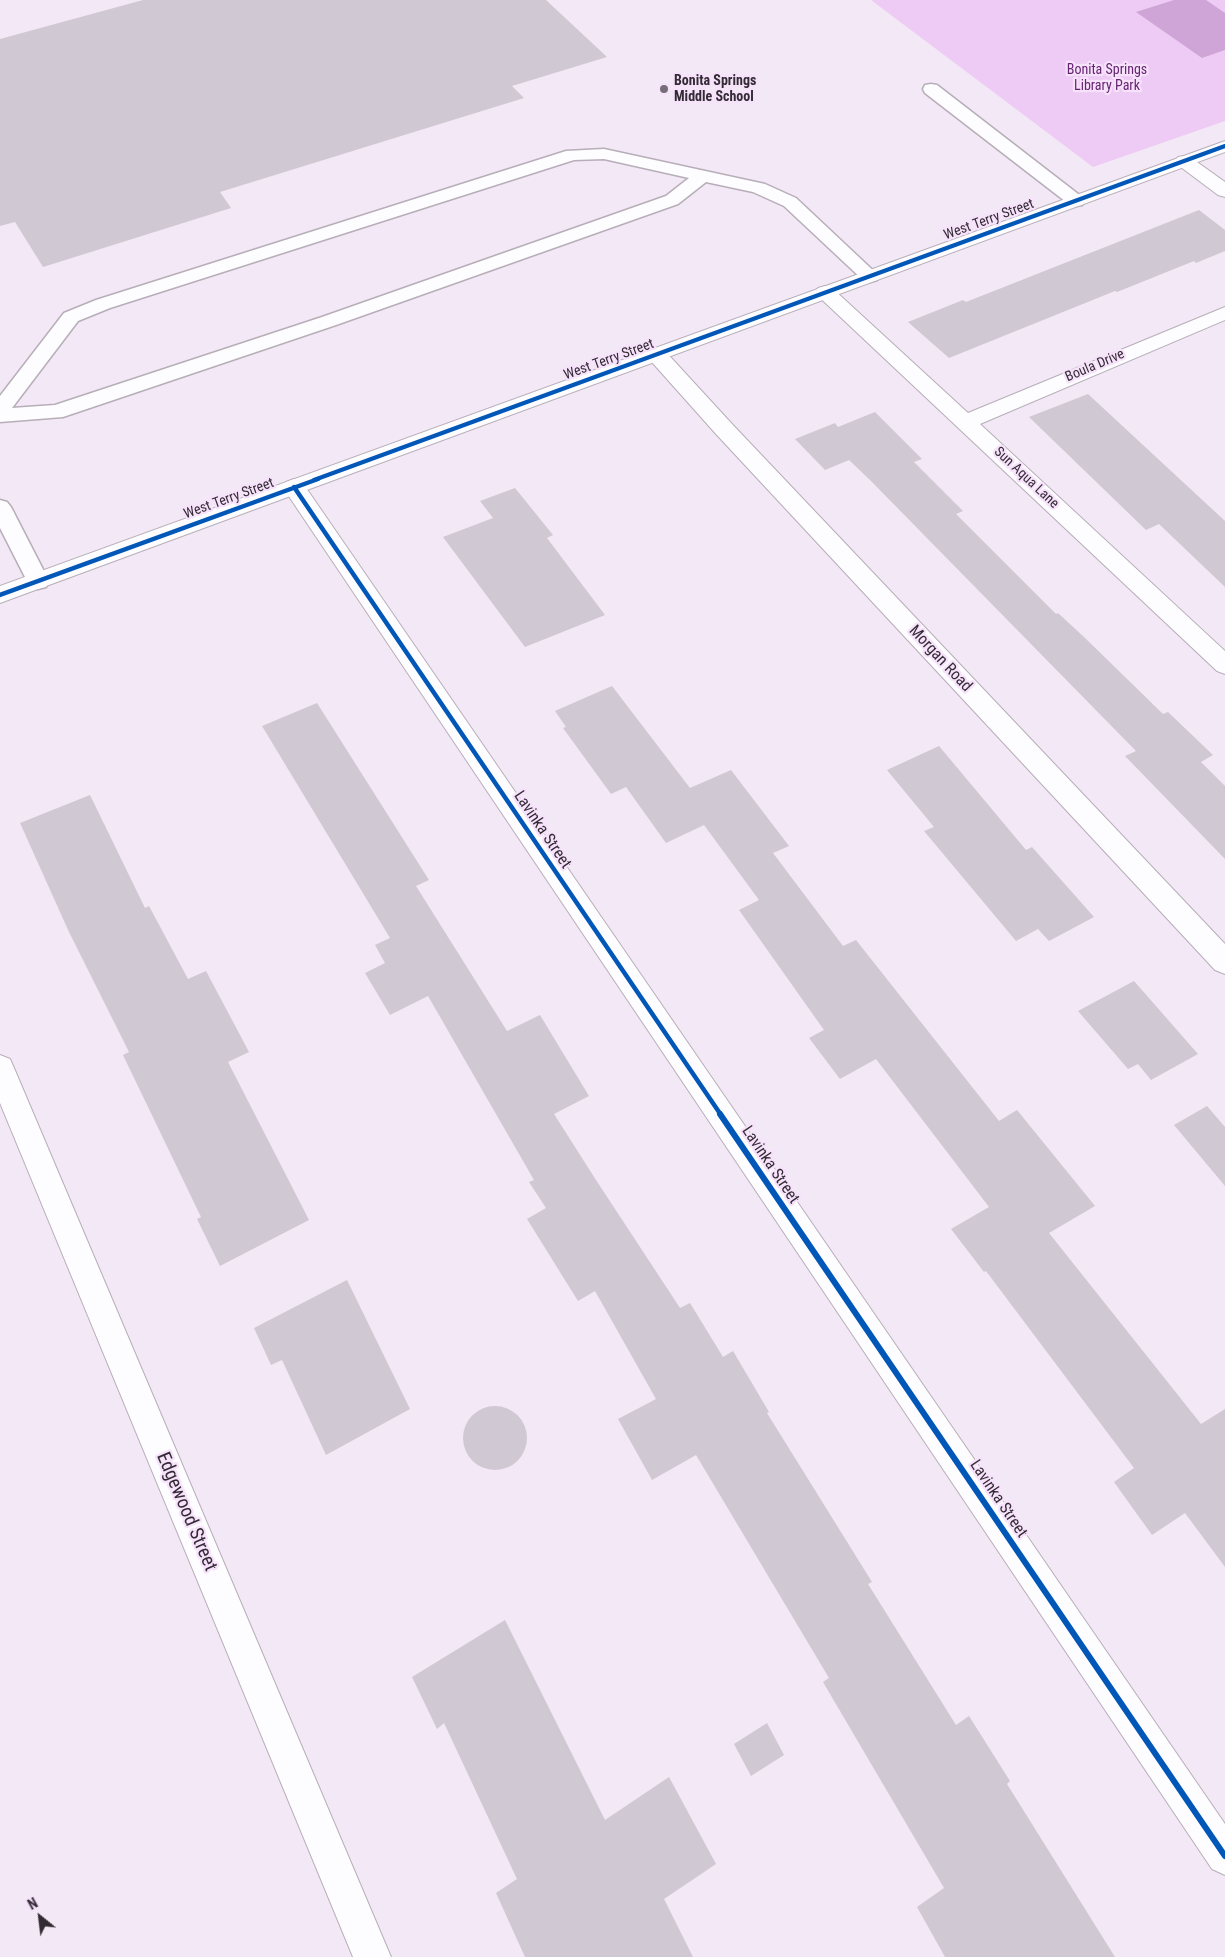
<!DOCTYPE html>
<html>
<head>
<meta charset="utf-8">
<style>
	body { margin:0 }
	#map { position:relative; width:1225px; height:1957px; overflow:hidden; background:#f3e8f5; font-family:"Roboto Condensed",sans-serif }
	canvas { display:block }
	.north { position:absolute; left:15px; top:1892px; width:50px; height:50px; -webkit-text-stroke:4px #f7e2fb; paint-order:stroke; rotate:331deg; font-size:14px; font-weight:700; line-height:20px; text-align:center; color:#332b34 }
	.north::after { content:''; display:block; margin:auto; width:18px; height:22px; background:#332b34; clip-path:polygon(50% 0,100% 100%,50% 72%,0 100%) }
</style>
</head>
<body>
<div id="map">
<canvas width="1225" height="1957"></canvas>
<div class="north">N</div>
</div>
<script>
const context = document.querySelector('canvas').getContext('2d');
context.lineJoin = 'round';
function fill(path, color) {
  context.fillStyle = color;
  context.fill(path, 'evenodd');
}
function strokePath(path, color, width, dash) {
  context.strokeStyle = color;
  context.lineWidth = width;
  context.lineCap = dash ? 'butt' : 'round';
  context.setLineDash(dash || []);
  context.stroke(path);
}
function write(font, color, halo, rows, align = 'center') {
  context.font = font + ' "Roboto Condensed",sans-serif';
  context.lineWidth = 4.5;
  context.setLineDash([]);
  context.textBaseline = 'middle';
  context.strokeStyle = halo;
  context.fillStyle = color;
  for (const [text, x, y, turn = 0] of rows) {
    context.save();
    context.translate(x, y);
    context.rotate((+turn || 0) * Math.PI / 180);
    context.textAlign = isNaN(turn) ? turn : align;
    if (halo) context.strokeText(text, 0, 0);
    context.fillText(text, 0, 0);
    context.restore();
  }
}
fill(new Path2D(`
	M 871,0 L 1225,0 L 1225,121 L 1093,167 Z`), '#eecbf4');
fill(new Path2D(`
	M 1174,0 L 1206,0 L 1225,13 L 1225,50 L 1202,58 L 1136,12 Z`), '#cea5d6');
fill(new Path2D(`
	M 143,0 L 546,0 L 607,57 L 512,86 L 524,98 L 220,192 L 231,208 L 43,267 L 15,222 L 0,226 L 0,39 Z
	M 1199,210 L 1225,230 L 1225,251 L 1196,263 L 1194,261 L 1117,292 L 1115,291 L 949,358 L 908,322 L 963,300 L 966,302 Z
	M 1088,394 L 1225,521 L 1225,587 L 1159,524 L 1146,530 L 1029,417 Z
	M 875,412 L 922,459 L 914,462 L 963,511 L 956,514 L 1056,614 L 1058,613 L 1084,637 L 1163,714 L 1168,712 L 1213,755 L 1201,762 L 1225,786 L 1225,859 L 1125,756 L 1136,751 L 870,480 L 849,460 L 825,470 L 795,439 L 835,423 L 838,427 Z
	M 515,488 L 553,535 L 547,538 L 605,615 L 525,647 L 443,537 L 493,518 L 480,501 Z
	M 612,686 L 690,788 L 731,770 L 789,846 L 773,853 L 843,946 L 856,940 L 999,1121 L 1017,1110 L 1095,1206 L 1049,1233 L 1201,1424 L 1225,1409 L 1225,1567 L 1185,1513 L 1152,1535 L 1114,1482 L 1134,1468 L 986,1271 L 984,1272 L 951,1229 L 989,1207 L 876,1059 L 840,1079 L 809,1038 L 824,1030 L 739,910 L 759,900 L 704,825 L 666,843 L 626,787 L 611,794 L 563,728 L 566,727 L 555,711 Z
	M 317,703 L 429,880 L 416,886 L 507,1031 L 540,1015 L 589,1096 L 554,1114 L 596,1180 L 680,1308 L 690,1303 L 723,1357 L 733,1351 L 769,1412 L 767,1413 L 872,1582 L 868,1584 L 956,1725 L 969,1716 L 1010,1781 L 1007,1784 L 1115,1957 L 945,1957 L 917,1907 L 944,1888 L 823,1682 L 829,1678 L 696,1455 L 652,1480 L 618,1419 L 656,1399 L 595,1291 L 578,1301 L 527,1219 L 546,1208 L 529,1182 L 534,1180 L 428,996 L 390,1015 L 365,973 L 385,963 L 375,945 L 390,938 L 262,726 Z
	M 939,746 L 1026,850 L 1032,847 L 1094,917 L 1049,941 L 1038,929 L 1016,941 L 924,831 L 934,827 L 887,770 Z
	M 90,795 L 145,908 L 149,906 L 188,979 L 206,971 L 249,1052 L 228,1062 L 309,1220 L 220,1266 L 197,1219 L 201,1217 L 123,1055 L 129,1052 L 69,932 L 20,823 Z
	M 1134,981 L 1198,1054 L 1151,1080 L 1138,1064 L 1128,1069 L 1078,1011 Z
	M 1207,1106 L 1225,1127 L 1225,1186 L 1174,1125 Z
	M 347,1280 L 410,1409 L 326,1455 L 282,1360 L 271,1365 L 254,1328 Z
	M463 1438a32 32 0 1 1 64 0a32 32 0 1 1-64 0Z
	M 505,1620 L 605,1820 L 669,1777 L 716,1864 L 664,1899 L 693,1957 L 525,1957 L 496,1893 L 517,1879 L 444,1723 L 437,1729 L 412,1677 Z
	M 767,1723 L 784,1755 L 751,1776 L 734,1744 Z`), '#d0c8d2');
const service = new Path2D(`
	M 931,84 L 937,85 L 1082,197 L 1085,201 L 1082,205 L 1076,206 L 1070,205 L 925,93 L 923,89 L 925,85 Z
	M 604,149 L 765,184 L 796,198 L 879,276 L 877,280 L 870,282 L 863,280 L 784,206 L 753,192 L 706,182 L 678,204 L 336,325 L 63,417 L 0,422 L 0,396 L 64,313 L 96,300 L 566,151 ZM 604,159 L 689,178 L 666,196 L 322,317 L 55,405 L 12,408 L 78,321 L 110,308 L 574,160 Z
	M 0,500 L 7,502 L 11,507 L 49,581 L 46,587 L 38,589 L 30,587 L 27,581 L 0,528 Z`);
const minor = new Path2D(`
	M 1184,156 L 1190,157 L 1225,182 L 1225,197 L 1218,195 L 1178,165 L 1175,161 L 1178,157 Z
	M 825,286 L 832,288 L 968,413 L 1225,307 L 1225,320 L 980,424 L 1225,651 L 1225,674 L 1217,671 L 818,296 L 815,292 L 818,288 Z
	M 657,348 L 664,350 L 732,424 L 1225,944 L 1225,974 L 1215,970 L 716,434 L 650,360 L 647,355 L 650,350 Z
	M 294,479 L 302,482 L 1225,1824 L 1225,1875 L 1212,1869 L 286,492 L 283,487 L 286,482 Z
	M 0,1055 L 10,1059 L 14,1068 L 391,1957 L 353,1957 L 0,1103 Z`);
const tertiary = new Path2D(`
	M 1225,141 L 1225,152 L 0,603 L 0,586 Z`);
strokePath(service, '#b7aeb9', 3);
strokePath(minor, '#b7aeb9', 2);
strokePath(tertiary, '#b7aeb9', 2);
fill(service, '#fdfcfe');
fill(minor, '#fdfcfe');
fill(tertiary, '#fdfcfe');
strokePath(new Path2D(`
	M 314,480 L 1225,146`), '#0057b8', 4);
strokePath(new Path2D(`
	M 294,487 L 721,1115
	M 0,595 L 318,479`), '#0057b8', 4.5);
strokePath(new Path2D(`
	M 720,1114 L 1225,1856`), '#0057b8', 6);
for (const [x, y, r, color] of [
	[664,89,5,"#766d78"]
]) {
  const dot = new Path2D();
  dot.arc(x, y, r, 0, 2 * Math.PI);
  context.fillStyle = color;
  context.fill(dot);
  strokePath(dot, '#f7e2fb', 2);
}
write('14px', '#662472', '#f7e2fb', [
	["Bonita Springs",1107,70],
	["Library Park",1107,86]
]);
write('bold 14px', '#332b34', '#f7e2fb', [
	["Bonita Springs",674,81],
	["Middle School",674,97]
], 'left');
write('14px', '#332b34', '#f7e2fb', [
	["West Terry Street",989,220,-20],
	["West Terry Street",609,360,-20],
	["Boula Drive",1095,366,-23],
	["Sun Aqua Lane",1026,478,43],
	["West Terry Street",229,499,-20]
]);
write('16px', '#332b34', '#f7e2fb', [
	["Morgan Road",940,659,47],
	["Lavinka Street",542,830,56],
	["Lavinka Street",770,1165,56],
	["Lavinka Street",998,1499,56]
]);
write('19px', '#332b34', '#f7e2fb', [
	["Edgewood Street",186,1512,67]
]);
</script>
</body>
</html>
